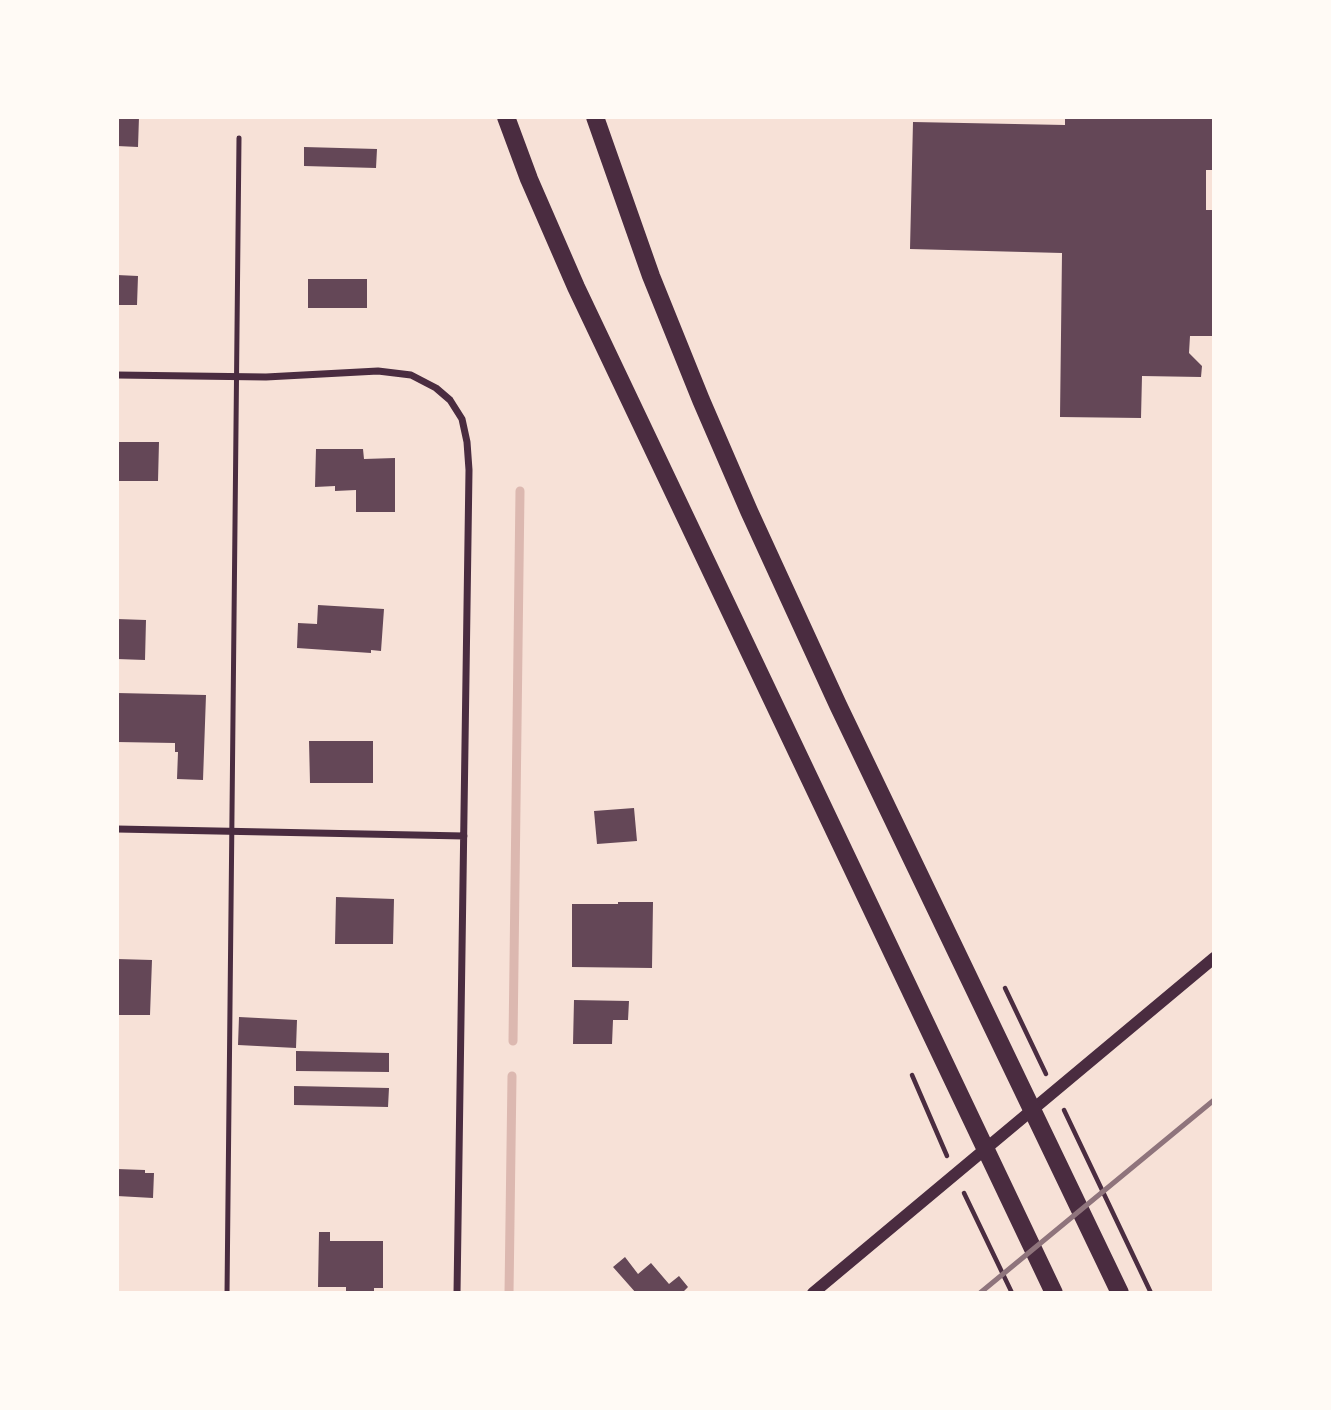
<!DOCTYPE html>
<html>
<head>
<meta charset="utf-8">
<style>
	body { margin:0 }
	#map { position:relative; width:1331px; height:1410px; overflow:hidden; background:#f7e1d7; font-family:Georgia,serif }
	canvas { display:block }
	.frame { position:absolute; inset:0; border:119px solid #fffaf5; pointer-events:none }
</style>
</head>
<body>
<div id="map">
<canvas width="1331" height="1410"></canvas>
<div class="frame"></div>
</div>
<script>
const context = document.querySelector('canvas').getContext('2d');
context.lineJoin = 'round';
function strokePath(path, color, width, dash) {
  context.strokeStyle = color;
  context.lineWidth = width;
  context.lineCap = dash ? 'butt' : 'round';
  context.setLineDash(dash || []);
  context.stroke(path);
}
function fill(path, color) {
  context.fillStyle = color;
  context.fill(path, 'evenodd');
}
strokePath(new Path2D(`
	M 513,1041 L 520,491
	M 509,1293 L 512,1076`), '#dcb8b0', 9);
fill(new Path2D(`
	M 117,117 L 139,117 L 138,147 L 117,146 Z
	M 1065,117 L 1214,117 L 1214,170 L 1206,170 L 1206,210 L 1214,210 L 1214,336 L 1190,336 L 1189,353 L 1202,366 L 1201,377 L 1142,376 L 1141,418 L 1060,417 L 1062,253 L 910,249 L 913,122 L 1065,125 Z
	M 304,147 L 377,149 L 376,168 L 304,166 Z
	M 117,275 L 138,276 L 137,305 L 117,305 Z
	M 308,279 L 367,279 L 367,308 L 308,308 Z
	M 117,442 L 159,442 L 158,481 L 117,481 Z
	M 316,449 L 363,449 L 364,459 L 395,458 L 395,512 L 356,512 L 356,490 L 335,491 L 335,486 L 315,487 Z
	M 318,605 L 384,609 L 381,651 L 371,650 L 371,653 L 297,648 L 298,623 L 317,624 Z
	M 117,619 L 146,620 L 145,660 L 117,659 Z
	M 117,693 L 206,695 L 203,780 L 177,779 L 178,752 L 175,752 L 175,743 L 117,742 Z
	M 309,741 L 373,741 L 373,783 L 310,783 Z
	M 634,808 L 637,841 L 597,844 L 594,811 Z
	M 336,897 L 394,899 L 393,944 L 335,944 Z
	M 618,902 L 653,902 L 652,968 L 572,967 L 572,904 L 618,904 Z
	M 117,959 L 152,960 L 150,1015 L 117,1015 Z
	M 574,1000 L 629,1001 L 628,1020 L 613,1020 L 612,1044 L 573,1044 Z
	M 239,1017 L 297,1020 L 296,1048 L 238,1045 Z
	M 296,1051 L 389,1053 L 389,1072 L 296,1071 Z
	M 294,1086 L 389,1088 L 388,1107 L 294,1105 Z
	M 117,1169 L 145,1170 L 145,1173 L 154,1173 L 153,1198 L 117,1196 Z
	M 319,1232 L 330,1232 L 330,1241 L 383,1241 L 383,1288 L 374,1288 L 374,1293 L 346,1293 L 346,1287 L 318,1287 Z
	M 625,1257 L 638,1274 L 651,1263 L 669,1284 L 679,1276 L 688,1287 L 682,1293 L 636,1293 L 613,1267 Z`), '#644757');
strokePath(new Path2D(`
	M 1005,988 L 1046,1074
	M 912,1075 L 947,1156
	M 1064,1110 L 1151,1293
	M 964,1193 L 1012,1293`), '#4a2c40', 4.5);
strokePath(new Path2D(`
	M 227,1293 L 239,138`), '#4a2c40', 5);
strokePath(new Path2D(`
	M 117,375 L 266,377 L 378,371 L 411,375 L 436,388 L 450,400 L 462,419 L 467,442 L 469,470 L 457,1293
	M 117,829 L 464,836`), '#4a2c40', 7);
strokePath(new Path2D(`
	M 813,1293 L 1214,958`), '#4a2c40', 12);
strokePath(new Path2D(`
	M 506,117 L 529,179 L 576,287 L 1054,1293
	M 595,117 L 651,276 L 701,400 L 749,511 L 838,705 L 1120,1293`), '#4a2c40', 18);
strokePath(new Path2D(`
	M 980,1293 L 1214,1100`), '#8f747c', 5);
</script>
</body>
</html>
